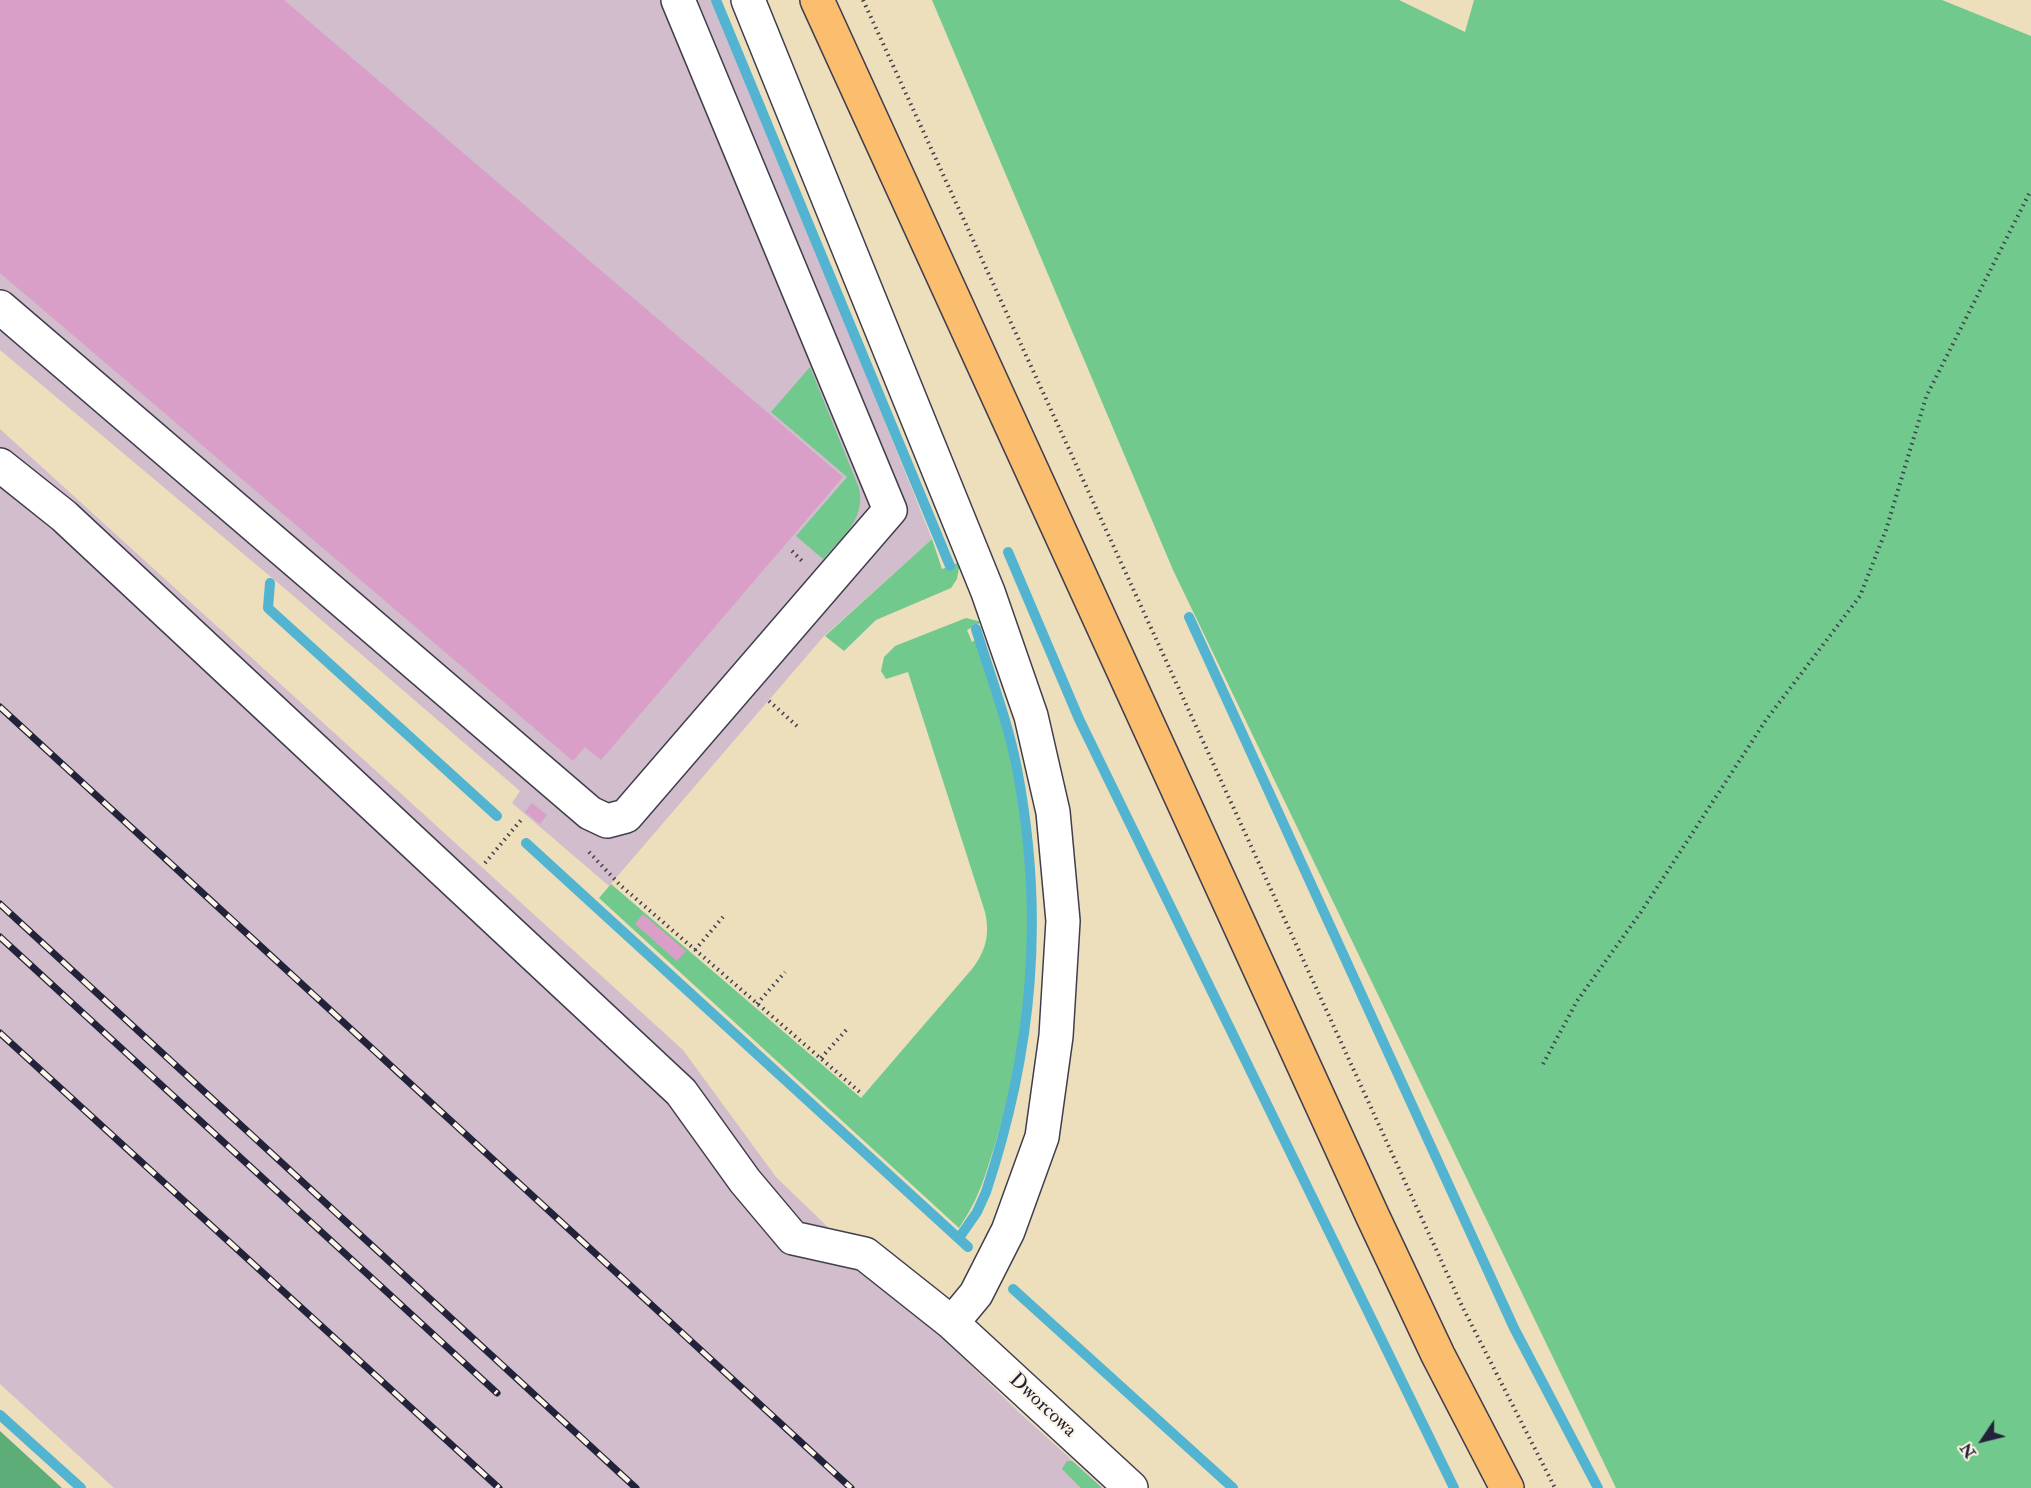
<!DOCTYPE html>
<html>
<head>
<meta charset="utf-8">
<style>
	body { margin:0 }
	#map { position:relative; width:2031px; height:1488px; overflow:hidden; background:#eddfbc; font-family:"IM FELL Double Pica",serif }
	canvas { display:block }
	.north { position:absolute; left:1953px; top:1410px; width:60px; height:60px; -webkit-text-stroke:4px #fcf5e5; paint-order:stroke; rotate:235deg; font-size:16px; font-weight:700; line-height:24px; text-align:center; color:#22223b }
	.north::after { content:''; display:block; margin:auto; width:21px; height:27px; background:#22223b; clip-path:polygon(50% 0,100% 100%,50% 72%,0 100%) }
</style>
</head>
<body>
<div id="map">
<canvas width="2031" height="1488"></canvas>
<div class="north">N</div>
</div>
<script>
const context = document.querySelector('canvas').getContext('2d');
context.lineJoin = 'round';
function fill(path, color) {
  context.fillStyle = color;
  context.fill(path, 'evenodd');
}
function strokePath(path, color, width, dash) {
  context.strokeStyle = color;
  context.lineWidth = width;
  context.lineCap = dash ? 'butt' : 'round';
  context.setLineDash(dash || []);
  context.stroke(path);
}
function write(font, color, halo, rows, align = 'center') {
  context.font = font + ' "IM FELL Double Pica",serif';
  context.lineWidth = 4.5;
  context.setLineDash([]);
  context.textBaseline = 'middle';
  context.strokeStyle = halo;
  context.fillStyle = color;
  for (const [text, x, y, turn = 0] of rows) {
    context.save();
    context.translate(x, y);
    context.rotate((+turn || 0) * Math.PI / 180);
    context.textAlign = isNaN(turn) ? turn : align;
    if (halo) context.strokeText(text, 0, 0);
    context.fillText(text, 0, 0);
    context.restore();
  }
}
fill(new Path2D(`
	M 0,0 L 715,0 L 932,539 L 824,636 L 609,886 L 512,803 L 520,791 L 290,593 L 0,350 Z
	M 0,429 L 683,1050 L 776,1177 L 1021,1414 L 1103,1488 L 114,1488 L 0,1384 Z`), '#d1bdcc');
fill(new Path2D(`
	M 932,0 L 1399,0 L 1465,32 L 1474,0 L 1942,0 L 2031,36 L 2031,1488 L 1616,1488 L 1173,570 Z
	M 810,367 L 859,488 C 866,519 842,537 823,559 L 796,536 L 847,477 L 771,412 Z
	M 932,539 L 942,569 L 960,562 L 957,579 L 951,588 L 876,620 L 844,651 L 825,636 Z
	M 966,618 L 982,622 L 967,630 L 972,642 L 975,640 C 986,677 1000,715 1009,753 C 1037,881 1034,1016 996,1141 C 985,1176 980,1197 959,1228 L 599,898 L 611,884 L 861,1098 L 972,969 C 986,951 990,934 985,912 L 908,672 L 886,679 L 881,671 L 884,657 L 895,646 Z
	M 1067,1461 L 1072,1461 L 1102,1488 L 1081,1488 L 1062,1469 Z`), '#72c98e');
fill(new Path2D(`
	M 0,1431 L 62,1488 L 0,1488 Z`), '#5dad79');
strokePath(new Path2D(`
	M 716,0 L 950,566
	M 1008,552 L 1079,719 L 1454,1488
	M 270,583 L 268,608 L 497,816
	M 1189,617 L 1514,1328 L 1598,1488
	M 526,843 L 968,1247
	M 959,1238 L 977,1212 L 986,1192 C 1033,1050 1045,916 1017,769 C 1008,722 990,675 976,629
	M 1013,1289 L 1233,1488
	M 0,1415 L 81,1488`), '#52b4d0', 10);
fill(new Path2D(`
	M 0,0 L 284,0 L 843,477 L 601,760 L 585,747 L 573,761 L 0,273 Z
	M 532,803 L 547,815 L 540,824 L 525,812 Z
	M 643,914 L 686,951 L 677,961 L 635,924 Z`), '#d99fc8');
const minor = new Path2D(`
	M 748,0 L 988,592 L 1031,716 L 1053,812 L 1063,921 L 1056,1036 L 1042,1137 L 1008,1231 L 976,1294 L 952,1323
	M 0,307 L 590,813 L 607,821 L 626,816 L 890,510 L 678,0
	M 0,465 L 64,516 L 681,1092 L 745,1181 L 793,1238 L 865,1254 L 952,1323 L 1131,1488`);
const major = new Path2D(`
	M 817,0 L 1373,1217 L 1438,1355 L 1507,1488`);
strokePath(minor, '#403e4e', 36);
strokePath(major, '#403e4e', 36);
strokePath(new Path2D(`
	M 863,0 L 1462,1306 L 1555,1488
	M 792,551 L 803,562
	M 769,701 L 798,727
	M 589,852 L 620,885 L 862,1094
	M 485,863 L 521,820
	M 695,950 L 723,917
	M 757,1004 L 785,972
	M 821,1058 L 848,1028
	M 1543,1064 L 1577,1001 L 1641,912 L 1766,720 L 1860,596 L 1886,530 L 1926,397 L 2031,190`), '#403e4e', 4, [1.5, 4.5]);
strokePath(minor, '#fff', 33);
strokePath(major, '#fbbd6e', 33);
const rail = new Path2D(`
	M 0,707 L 851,1488
	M 0,904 L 636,1488
	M 0,937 L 497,1393
	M 0,1033 L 499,1488`);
strokePath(rail, '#22223b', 7);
strokePath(rail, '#fcf5e5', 4.5, [14]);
write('20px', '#22223b', '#fcf5e5', [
	["Dworcowa",1042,1406,43]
]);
</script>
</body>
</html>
